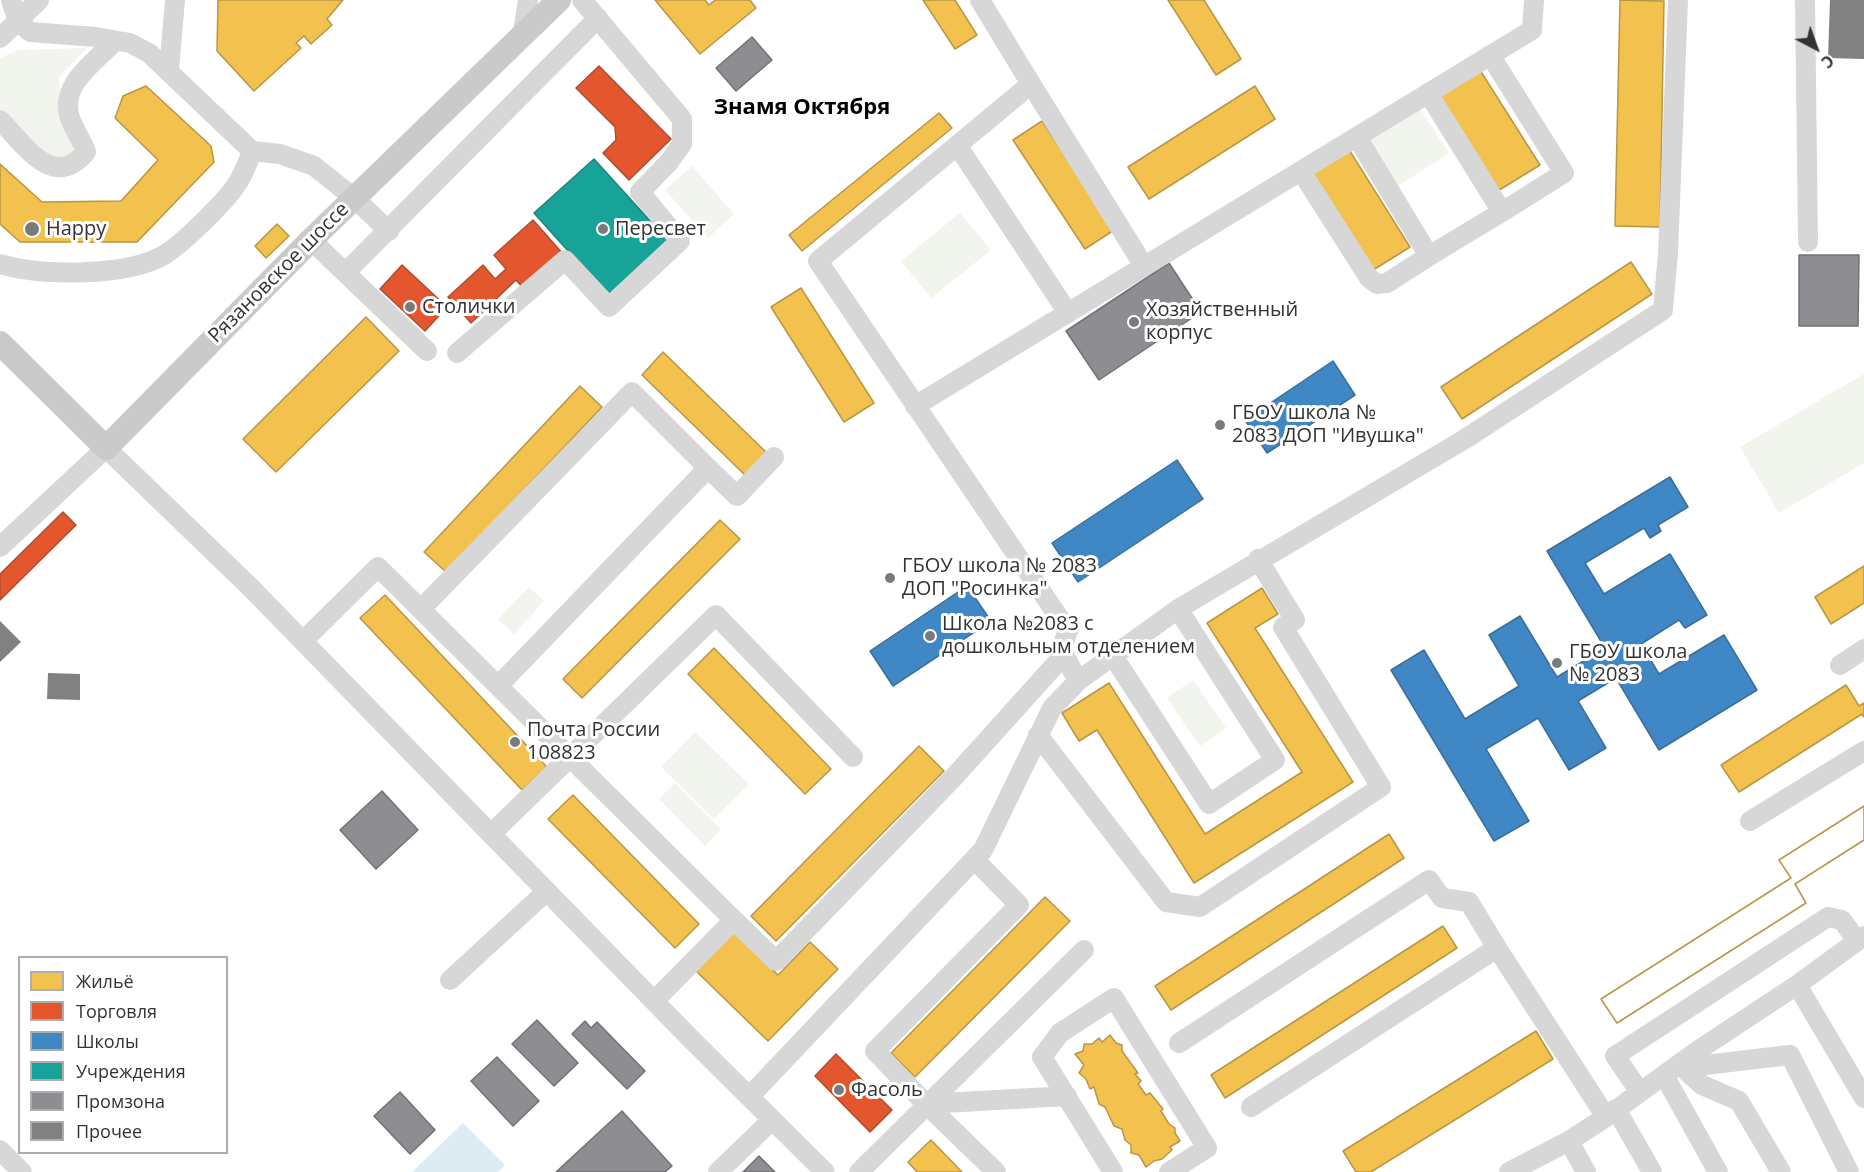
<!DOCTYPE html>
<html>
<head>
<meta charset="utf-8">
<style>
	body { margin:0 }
	#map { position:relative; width:1864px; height:1172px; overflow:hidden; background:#fff; font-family:"Open Sans",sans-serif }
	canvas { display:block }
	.legend { position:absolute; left:18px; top:956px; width:210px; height:198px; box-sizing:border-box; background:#fff; border:2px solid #adadad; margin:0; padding:8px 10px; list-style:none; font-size:18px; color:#333 }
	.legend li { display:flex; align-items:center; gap:12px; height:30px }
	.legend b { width:30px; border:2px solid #adadad }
	.north { position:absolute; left:1786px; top:18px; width:60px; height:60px; -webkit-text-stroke:4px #fff; paint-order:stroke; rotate:139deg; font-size:16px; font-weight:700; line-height:24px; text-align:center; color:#333 }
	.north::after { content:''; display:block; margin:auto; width:21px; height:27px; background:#333; clip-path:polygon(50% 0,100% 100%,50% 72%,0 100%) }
</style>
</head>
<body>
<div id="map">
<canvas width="1864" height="1172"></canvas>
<ul class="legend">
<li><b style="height:16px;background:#f2c14e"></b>Жильё</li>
<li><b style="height:16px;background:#e4572e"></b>Торговля</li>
<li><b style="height:16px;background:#3f88c5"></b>Школы</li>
<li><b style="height:16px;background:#17a398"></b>Учреждения</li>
<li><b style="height:16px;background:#8d8d92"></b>Промзона</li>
<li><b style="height:16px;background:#818181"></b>Прочее</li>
</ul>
<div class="north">С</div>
</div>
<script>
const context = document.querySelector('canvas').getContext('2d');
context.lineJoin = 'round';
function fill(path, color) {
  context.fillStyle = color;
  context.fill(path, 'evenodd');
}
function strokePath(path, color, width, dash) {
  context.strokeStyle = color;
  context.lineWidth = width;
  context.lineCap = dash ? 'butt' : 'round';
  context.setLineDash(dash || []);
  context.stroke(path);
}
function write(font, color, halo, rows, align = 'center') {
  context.font = font + ' "Open Sans",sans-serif';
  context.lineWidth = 6;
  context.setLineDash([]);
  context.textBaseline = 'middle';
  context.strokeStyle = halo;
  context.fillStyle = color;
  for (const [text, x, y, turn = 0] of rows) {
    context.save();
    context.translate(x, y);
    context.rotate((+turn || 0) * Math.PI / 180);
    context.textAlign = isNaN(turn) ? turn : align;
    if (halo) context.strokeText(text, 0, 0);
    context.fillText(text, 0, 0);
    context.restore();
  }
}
fill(new Path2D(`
	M 87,48 L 59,77 L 62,105 L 77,153 L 50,163 L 0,113 L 0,58 L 18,50 Z
	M 1417,104 L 1449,153 L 1398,186 L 1366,137 Z
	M 692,166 L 734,214 L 708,238 L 665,190 Z
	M 960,213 L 991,250 L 931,298 L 901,261 Z
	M 1864,374 L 1864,463 L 1779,513 L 1740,447 Z
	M 529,587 L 544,601 L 514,634 L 498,619 Z
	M 1193,680 L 1226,728 L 1200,746 L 1167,698 Z
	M 695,732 L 749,784 L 714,819 L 661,767 Z
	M 675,783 L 721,829 L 705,846 L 659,799 Z`), '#f1f5ed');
fill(new Path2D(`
	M 463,1123 L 505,1165 L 498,1172 L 412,1172 Z`), '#ddebf3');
const homes = new Path2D(`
	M 218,0 L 343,0 L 327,19 L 332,25 L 311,44 L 304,36 L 296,43 L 301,48 L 254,91 L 217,51 Z
	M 655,0 L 705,0 L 709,5 L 715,0 L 750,0 L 756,8 L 700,54 Z
	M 923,0 L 955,0 L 977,35 L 955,49 Z
	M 1168,0 L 1204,0 L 1241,59 L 1216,75 Z
	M 1620,0 L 1664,1 L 1660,227 L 1615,226 Z
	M 1478,67 L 1540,165 L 1496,192 L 1435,94 Z
	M 146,86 L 211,146 L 214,162 L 137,242 L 20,242 L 0,224 L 0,164 L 42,202 L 121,201 L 158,160 L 115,118 L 123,96 Z
	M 1255,86 L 1275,119 L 1149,199 L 1128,167 Z
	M 939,113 L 952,128 L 802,251 L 789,235 Z
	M 1042,121 L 1114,230 L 1085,249 L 1013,140 Z
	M 1348,148 L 1410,247 L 1370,272 L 1308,172 Z
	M 277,224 L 289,236 L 266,258 L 255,246 Z
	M 1631,262 L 1652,294 L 1462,419 L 1441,387 Z
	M 801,288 L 874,403 L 844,422 L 771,307 Z
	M 366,317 L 399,351 L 276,472 L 243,439 Z
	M 663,352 L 769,455 L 747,477 L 642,375 Z
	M 580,386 L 602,407 L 446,572 L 424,552 Z
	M 720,520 L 740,539 L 582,698 L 563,679 Z
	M 1864,566 L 1864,603 L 1831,624 L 1815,597 Z
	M 1262,588 L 1278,614 L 1255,628 L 1353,782 L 1194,883 L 1097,730 L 1079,741 L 1062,713 L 1109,683 L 1205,834 L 1302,772 L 1207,623 Z
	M 385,595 L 547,767 L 522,790 L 360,618 Z
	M 714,648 L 831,769 L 805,794 L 688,674 Z
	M 1846,685 L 1859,706 L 1864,703 L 1864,717 L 1862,714 L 1739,792 L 1721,765 Z
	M 919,746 L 944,771 L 776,941 L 751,916 Z
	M 573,795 L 699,924 L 675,948 L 548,819 Z
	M 1864,806 L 1864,840 L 1795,884 L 1806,903 L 1617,1023 L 1601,999 L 1791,878 L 1779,860 Z
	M 1864,806 L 1864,840 L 1795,884 L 1806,903 L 1617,1023 L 1601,999 L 1791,878 L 1779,860 Z
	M 1389,834 L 1404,858 L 1171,1010 L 1155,986 Z
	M 1045,897 L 1070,921 L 915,1077 L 891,1053 Z
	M 1443,926 L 1457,948 L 1225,1098 L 1211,1075 Z
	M 733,931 L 778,975 L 810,942 L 838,969 L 768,1041 L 695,970 Z
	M 1536,1031 L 1553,1059 L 1371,1172 L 1356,1172 L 1343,1151 Z
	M 1110,1035 L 1116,1043 L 1122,1045 L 1122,1051 L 1138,1073 L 1135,1074 L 1141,1081 L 1138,1084 L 1146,1095 L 1150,1093 L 1163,1109 L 1161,1111 L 1169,1124 L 1175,1128 L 1175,1133 L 1180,1141 L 1170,1147 L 1172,1150 L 1162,1159 L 1154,1161 L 1146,1167 L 1139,1155 L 1131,1153 L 1131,1145 L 1125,1140 L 1122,1129 L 1114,1126 L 1105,1107 L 1099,1104 L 1094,1087 L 1090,1089 L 1086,1079 L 1079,1073 L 1084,1065 L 1075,1054 L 1083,1051 L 1084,1044 L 1092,1044 L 1099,1038 L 1102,1042 Z
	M 931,1140 L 962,1172 L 917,1172 L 908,1162 Z`);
fill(homes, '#f2c14e');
strokePath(homes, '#b99646', 1.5);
const shops = new Path2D(`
	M 599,66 L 671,139 L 629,180 L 603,153 L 616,140 L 615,127 L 576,88 Z
	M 533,220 L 564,255 L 525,290 L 516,280 L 471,323 L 448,297 L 483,265 L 495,279 L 506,269 L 494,255 Z
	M 402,265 L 447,307 L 425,331 L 380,289 Z
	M 63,512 L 76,525 L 0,600 L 0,574 Z
	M 836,1054 L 892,1110 L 870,1132 L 815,1076 Z`);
fill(shops, '#e4572e');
strokePath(shops, '#af4c30', 1.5);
const schools = new Path2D(`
	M 1333,361 L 1355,395 L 1267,453 L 1245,420 Z
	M 1177,460 L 1203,499 L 1078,582 L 1052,543 Z
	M 1670,477 L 1688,507 L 1658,525 L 1661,531 L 1650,538 L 1644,528 L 1585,563 L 1604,594 L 1670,554 L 1707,615 L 1685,628 L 1679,620 L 1641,644 L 1659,674 L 1724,635 L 1757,690 L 1659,750 L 1616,678 L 1578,701 L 1606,748 L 1569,770 L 1538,718 L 1486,749 L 1529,821 L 1494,841 L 1391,670 L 1424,650 L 1465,719 L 1519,686 L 1489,635 L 1520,616 L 1557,677 L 1605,648 L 1547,551 Z
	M 967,586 L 991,621 L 893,686 L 870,651 Z`);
fill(schools, '#3f88c5');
strokePath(schools, '#3b6e99', 1.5);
const public = new Path2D(`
	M 594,159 L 673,246 L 612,300 L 534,213 Z`);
fill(public, '#17a398');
strokePath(public, '#1f817a', 1.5);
const industry = new Path2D(`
	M 752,37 L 772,60 L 736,91 L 716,68 Z
	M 1799,255 L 1859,255 L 1858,326 L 1799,326 Z
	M 1169,263 L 1201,312 L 1099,380 L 1066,331 Z
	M 382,791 L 418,830 L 376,869 L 340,830 Z
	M 537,1020 L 578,1063 L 554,1086 L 512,1044 Z
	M 585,1021 L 591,1028 L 597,1022 L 645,1071 L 627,1089 L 572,1034 Z
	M 497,1057 L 539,1101 L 513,1126 L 471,1081 Z
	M 400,1092 L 435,1130 L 410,1154 L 374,1116 Z
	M 622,1111 L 672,1166 L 665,1172 L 556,1172 Z
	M 759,1156 L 775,1172 L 743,1172 Z`);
fill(industry, '#8d8d92');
strokePath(industry, '#727276', 1.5);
fill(new Path2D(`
	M 1830,0 L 1864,0 L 1864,59 L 1828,58 Z
	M 0,621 L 21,642 L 0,662 Z
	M 48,673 L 80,674 L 80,700 L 47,699 Z`), '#818181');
strokePath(new Path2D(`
	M 11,0 L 18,21 L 30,32 L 96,37 L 130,43 L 149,53 L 252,151 L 280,154 L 314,166 L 354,198 L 389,231
	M 980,0 L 1031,84 L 818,261 L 1068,631 L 1061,649 L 1078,681
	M 1805,0 L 1808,242
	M 523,33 L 528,0
	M 0,38 L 39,0
	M 169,70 L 175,0
	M 1031,84 L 1144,266
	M 1428,93 L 1502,212 L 1564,173 L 1490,55
	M 0,120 C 25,145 53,191 86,152 C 82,140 74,130 70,118 C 59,85 94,63 114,42
	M 957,145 L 1068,313
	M 1301,171 L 1369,278 L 1377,284 L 1387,283 L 1429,256 L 1357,137
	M 311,240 L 427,351
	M 1429,256 L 1502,212
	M 0,264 C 41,276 126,277 164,255 C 181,245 222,205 234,188 C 243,177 247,164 252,151
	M 345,273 L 598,18
	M 457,353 L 565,260 L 609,307 L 680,241 L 640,192 L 669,162 L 682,144 L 682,119 L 582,0
	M 915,406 L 1532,30 L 1534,0
	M 708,468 L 737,496 L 774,457
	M 0,547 L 106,448 L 250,587 L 689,1037 L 825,1172
	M 421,609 L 632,392 L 708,468 L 498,686
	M 303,641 L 378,567 L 734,920 L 654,1001
	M 1113,656 L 1209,804 L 1275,760 L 1178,609
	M 1840,665 L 1864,649
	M 1038,735 L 1166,902 L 1200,907 L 1381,787 L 1283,627 L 1295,620 L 1258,559
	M 1750,821 L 1864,751
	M 491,834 L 716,615 L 853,757
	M 974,859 L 1019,905 L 875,1051 L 926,1104 L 1067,1096
	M 734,920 L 776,961 L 954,777 L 1064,655
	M 450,980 L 547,891
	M 1797,985 L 1864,1098
	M 1179,1043 L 1429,880 L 1442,898 L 1469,902 L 1497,948
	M 1697,1051 L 1705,1065 L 1790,1055 L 1849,1172
	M 1679,1064 L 1702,1085 L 1739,1101 L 1781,1172
	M 1664,1075 L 1718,1172
	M 1640,1092 L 1615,1056 L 1828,917 L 1842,920 L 1857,941
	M 749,1097 L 983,850 L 1052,708 L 1078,681 L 1178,609 L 1465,439 L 1663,310 L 1668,253 L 1678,0
	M 926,1104 L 996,1172
	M 1251,1107 L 1497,948 L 1606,1117
	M 1616,1109 L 1652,1172
	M 1569,1141 L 1586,1172
	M 0,1150 L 22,1172
	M 718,1172 L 772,1120
	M 859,1172 L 1084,950
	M 1113,1172 L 1042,1057 L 1060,1033 L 1114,998 L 1207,1148 L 1169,1172
	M 1509,1172 L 1569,1141 L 1606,1117 L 1697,1051 L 1797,985 L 1864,936`), '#d7d7d7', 20);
strokePath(new Path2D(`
	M 0,343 L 106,448 L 311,240 L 559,0`), '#cacaca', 24);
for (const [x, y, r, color] of [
	[32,229,8,"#7a7a7a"],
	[603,229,6,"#7a7a7a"],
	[410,307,6,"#7a7a7a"],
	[1134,322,6,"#7a7a7a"],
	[1220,425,6,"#7a7a7a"],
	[890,578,6,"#7a7a7a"],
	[930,636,6,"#7a7a7a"],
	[1557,663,6,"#7a7a7a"],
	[515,742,6,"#7a7a7a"],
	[839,1090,6,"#7a7a7a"]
]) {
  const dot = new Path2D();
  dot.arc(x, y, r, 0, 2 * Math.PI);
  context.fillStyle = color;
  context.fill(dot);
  strokePath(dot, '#fff', 2);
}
write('20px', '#333', '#fff', [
	["Happy",46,229],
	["Пересвет",615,229],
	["Столички",422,307],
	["Хозяйственный",1146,310],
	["корпус",1146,333],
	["ГБОУ школа №",1232,413],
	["2083 ДОП \"Ивушка\"",1232,436],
	["ГБОУ школа № 2083",902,566],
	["ДОП \"Росинка\"",902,589],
	["Школа №2083 с",942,624],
	["дошкольным отделением",942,647],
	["ГБОУ школа",1569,652],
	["№ 2083",1569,675],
	["Почта России",527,730],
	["108823",527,753],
	["Фасоль",851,1090]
], 'left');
write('20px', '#333', '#fff', [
	["Рязановское шоссе",279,273,-45]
]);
write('bold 22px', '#000', '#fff', [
	["Знамя Октября",802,108]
]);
</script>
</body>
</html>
